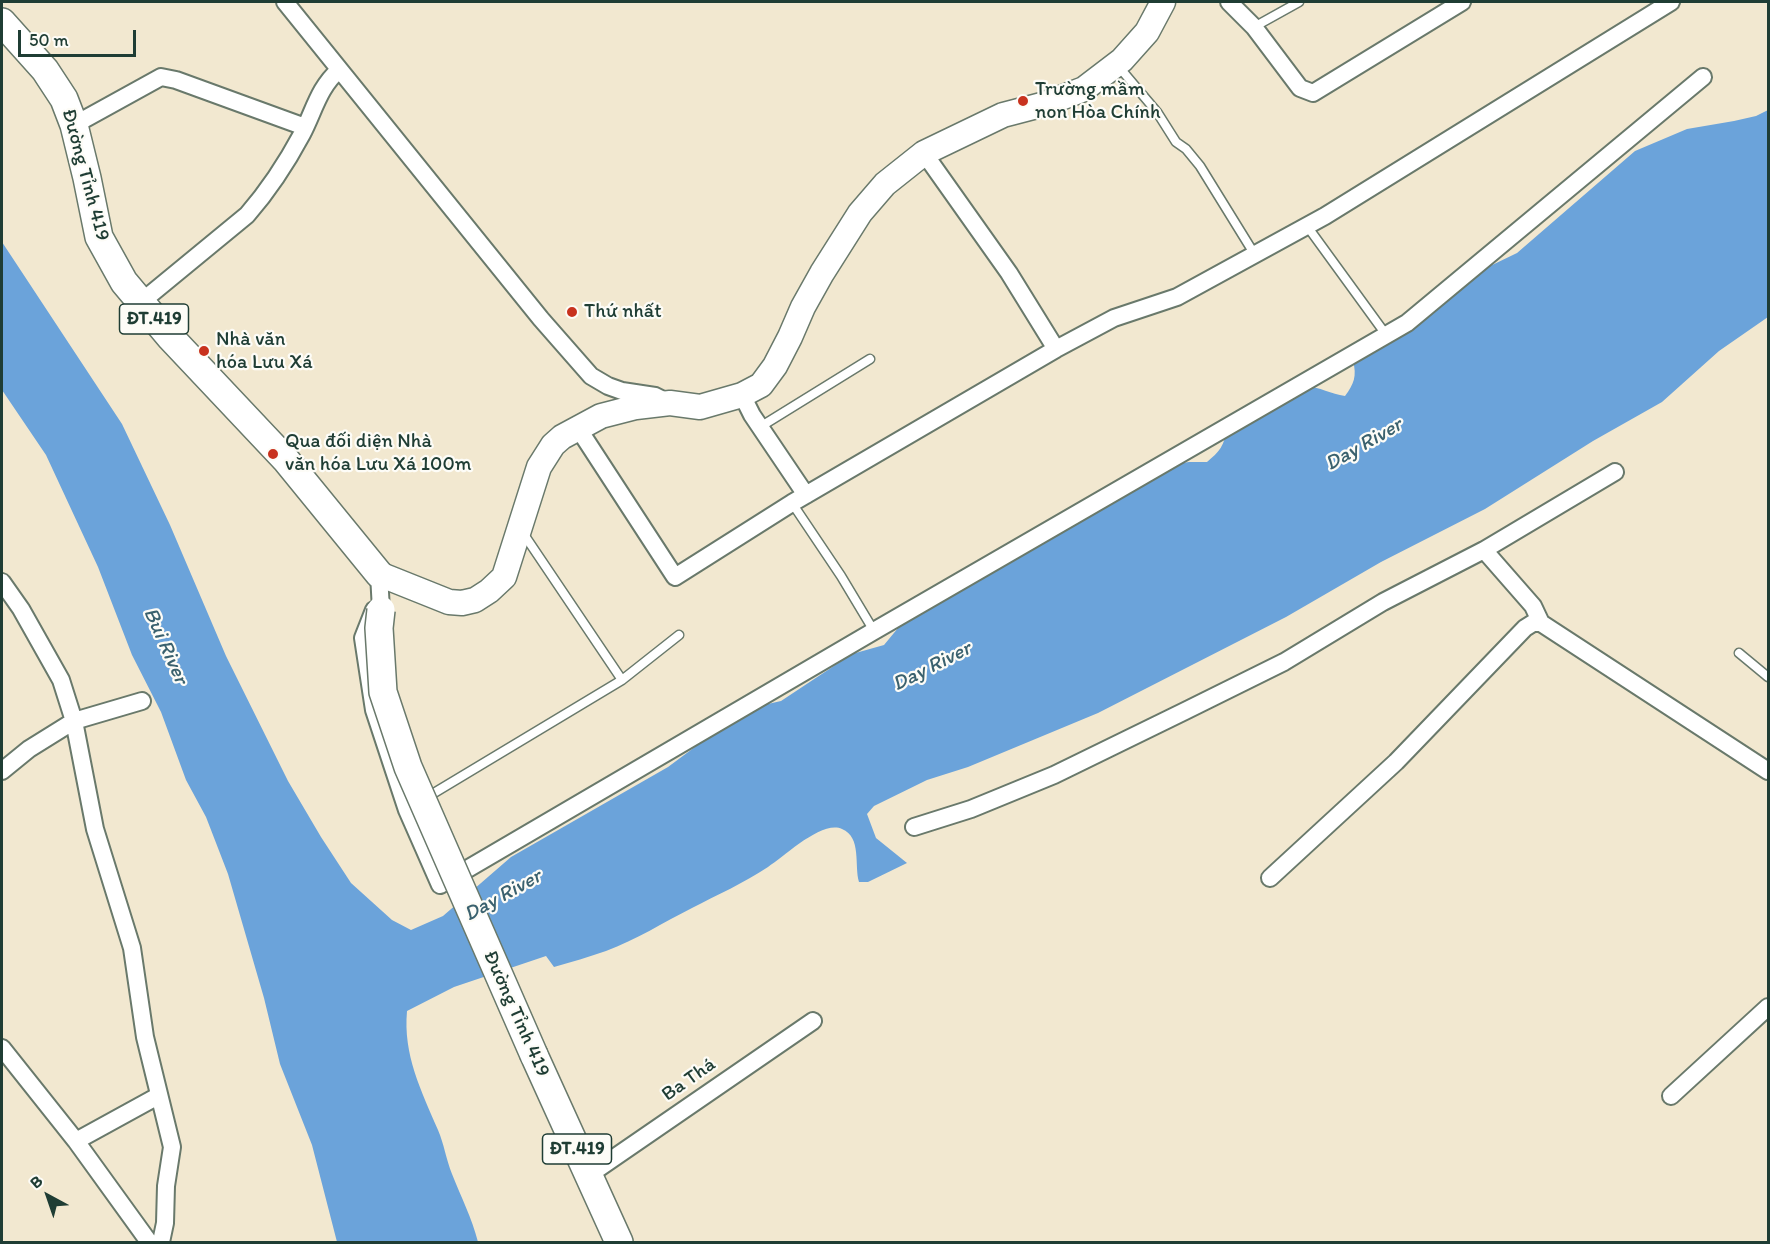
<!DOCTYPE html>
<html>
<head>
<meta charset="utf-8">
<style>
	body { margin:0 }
	#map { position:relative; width:1770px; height:1244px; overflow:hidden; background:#f2e8d0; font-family:Itim,sans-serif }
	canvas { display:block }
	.frame { position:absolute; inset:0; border:3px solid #1f3d34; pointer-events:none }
	.north { position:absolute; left:18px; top:1166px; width:60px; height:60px; -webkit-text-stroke:4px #fdfcf7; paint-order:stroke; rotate:320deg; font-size:16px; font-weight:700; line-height:24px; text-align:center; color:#1f3d34 }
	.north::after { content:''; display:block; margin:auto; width:21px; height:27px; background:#1f3d34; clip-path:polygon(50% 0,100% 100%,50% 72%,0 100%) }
	.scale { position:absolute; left:18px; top:30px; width:118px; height:27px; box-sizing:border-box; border:3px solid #1f3d34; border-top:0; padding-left:8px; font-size:18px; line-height:21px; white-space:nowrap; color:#1f3d34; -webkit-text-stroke:4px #fdfcf7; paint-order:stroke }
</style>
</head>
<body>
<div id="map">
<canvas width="1770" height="1244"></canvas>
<div class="frame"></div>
<div class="north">B</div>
<div class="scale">50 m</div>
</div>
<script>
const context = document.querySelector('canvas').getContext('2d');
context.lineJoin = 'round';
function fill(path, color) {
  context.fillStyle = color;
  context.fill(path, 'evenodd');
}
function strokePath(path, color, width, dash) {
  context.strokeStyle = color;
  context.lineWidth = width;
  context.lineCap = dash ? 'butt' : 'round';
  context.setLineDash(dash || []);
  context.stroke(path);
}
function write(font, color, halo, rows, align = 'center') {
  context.font = font + ' Itim,sans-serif';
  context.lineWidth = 4.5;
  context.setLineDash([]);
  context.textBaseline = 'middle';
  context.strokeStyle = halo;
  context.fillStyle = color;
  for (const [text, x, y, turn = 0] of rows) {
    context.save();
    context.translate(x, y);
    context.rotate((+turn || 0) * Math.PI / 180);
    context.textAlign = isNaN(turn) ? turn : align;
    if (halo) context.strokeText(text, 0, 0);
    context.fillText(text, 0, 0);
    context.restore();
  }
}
fill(new Path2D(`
	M 1768,110 L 1768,317 L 1719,351 L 1662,402 L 1593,441 L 1485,509 L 1381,562 L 1286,617 L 1098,713 L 968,767 L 927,780 L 874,806 L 867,814 L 876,838 L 907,863 L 868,882 L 859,882 C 854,866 862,837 842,829 C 822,820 785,856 768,867 C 744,883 717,895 692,908 C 664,922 636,940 606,951 C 589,957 571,962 554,967 L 546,956 L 454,987 L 407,1011 C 403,1055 421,1090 438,1130 C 444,1144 446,1159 452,1174 C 461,1197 472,1218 478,1242 L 337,1242 L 312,1145 L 280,1064 L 264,998 L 228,874 L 206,817 L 186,780 L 161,712 L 132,655 L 98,567 L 46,455 L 2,390 L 2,242 L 122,424 L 170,525 L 226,656 L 288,781 L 321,837 L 351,883 L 392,920 L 411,930 L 443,916 L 511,857 L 668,767 L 746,709 L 781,701 L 852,654 L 884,645 L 903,622 L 1176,464 L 1189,462 L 1207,462 C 1219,452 1225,445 1226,430 L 1305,386 C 1320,387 1331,394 1345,396 C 1354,384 1357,376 1353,361 L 1390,339 L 1488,267 L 1517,253 L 1635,151 L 1687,129 L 1734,121 L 1756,116 Z`), '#6ba3da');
const lane = new Path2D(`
	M 1254,27 L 1299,2
	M 1119,67 L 1157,112 L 1176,142 L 1186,149 L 1200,166 L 1255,255
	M 1307,226 L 1387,336
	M 760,427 L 870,359
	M 792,503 L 841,576 L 874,631
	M 523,533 L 622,680
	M 1739,653 L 1768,677
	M 424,799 L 622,680 L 679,635`);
const street = new Path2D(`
	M 285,2 L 541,319 L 591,376 L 608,386 L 622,391 L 655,396 L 663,400
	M 1229,2 L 1254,27 L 1300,88 L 1313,93 L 1462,2
	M 74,125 L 161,77 L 176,80 L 305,127
	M 924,153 L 1009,273 L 1056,349
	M 140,303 L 247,215 C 268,191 287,162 302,134 C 314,111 319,87 339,70
	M 742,395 L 752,415 L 806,495
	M 578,428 L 675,577 L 792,503 L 1056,349 L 1114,318 L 1177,297 L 1325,216 L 1671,2
	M 1484,550 L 1615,472
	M 379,574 L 381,610
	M 2,582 L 21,609 L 61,680 L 74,721 L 95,829 L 132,948 L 145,1037 L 172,1147 L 166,1186 L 165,1223 L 161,1242
	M 374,610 L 363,638 L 374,710 L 407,810 L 440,885 L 874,631 L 1407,323 L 1703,77
	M 2,771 L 29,749 L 74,721 L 142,701
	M 914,827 L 971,809 L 1054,775 L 1183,712 L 1284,662 L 1383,602 L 1484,550 L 1533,606 L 1541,623 L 1768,771
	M 1270,878 L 1396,762 L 1525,628 L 1533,623 L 1541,623
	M 2,1048 L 76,1141 L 149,1242
	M 1671,1096 L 1768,1007
	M 76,1141 L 158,1096
	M 589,1175 L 813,1021`);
const secondary = new Path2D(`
	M 379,574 L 449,602 L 462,603 L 475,600 L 489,591 L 504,577 L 539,467 L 553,445 L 562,437 L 601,416 L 636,407 L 670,403 L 700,407 L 742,395 L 761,385 L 775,366 L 790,337 L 803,307 L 822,273 L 860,213 L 885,184 L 924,153 L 1003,115 L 1045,104 L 1084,89 L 1122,60 L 1147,32 L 1163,2`);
const primary = new Path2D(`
	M 2,22 L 45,70 L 64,99 L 74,125 L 87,178 L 99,237 L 124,282 L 171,338 L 286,460 L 379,574
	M 534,1055 L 619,1242`);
strokePath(lane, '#69796b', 11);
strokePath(street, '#69796b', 20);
strokePath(secondary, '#69796b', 27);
strokePath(primary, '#69796b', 30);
strokePath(lane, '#fff', 8);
strokePath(street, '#fff', 16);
strokePath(secondary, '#fff', 24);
strokePath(primary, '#fff', 27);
const primaryBridge = new Path2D(`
	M 381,610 L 379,628 L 383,692 L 408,767 L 534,1055`);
strokePath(primaryBridge, '#69796b', 30, []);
strokePath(primaryBridge, '#fff', 27);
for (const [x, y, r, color] of [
	[1023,101,6,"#c8321e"],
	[572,312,6,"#c8321e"],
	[204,351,6,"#c8321e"],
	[273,454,6,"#c8321e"]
]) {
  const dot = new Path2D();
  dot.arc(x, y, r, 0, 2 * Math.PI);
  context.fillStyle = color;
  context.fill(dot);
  strokePath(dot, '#fdfcf7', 2);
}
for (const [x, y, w] of [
	[154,319,69],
	[577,1149,69]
]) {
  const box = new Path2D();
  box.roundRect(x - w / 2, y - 15, w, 30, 4.5);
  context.fillStyle = '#fdfcf7';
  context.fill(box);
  strokePath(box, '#1f3d34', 1.5);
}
write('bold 18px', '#1f3d34', null, [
	["ĐT.419",154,319],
	["ĐT.419",577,1149]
]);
write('20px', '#1f3d34', '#fdfcf7', [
	["Trường mầm",1035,90],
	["non Hòa Chính",1035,113],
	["Thứ nhất",584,312],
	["Nhà văn",216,340],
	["hóa Lưu Xá",216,363],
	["Qua đối diện Nhà",285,442],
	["văn hóa Lưu Xá 100m",285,465]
], 'left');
write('20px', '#1f3d34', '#fdfcf7', [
	["Đường Tỉnh 419",85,175,75],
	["Đường Tỉnh 419",516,1014,66],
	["Ba Thá",689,1080,-35]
]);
write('italic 21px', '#3a616e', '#fdfcf7', [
	["Day River",1364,445,-30],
	["Bui River",165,646,66],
	["Day River",932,667,-27],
	["Day River",503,896,-29]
]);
</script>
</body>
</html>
